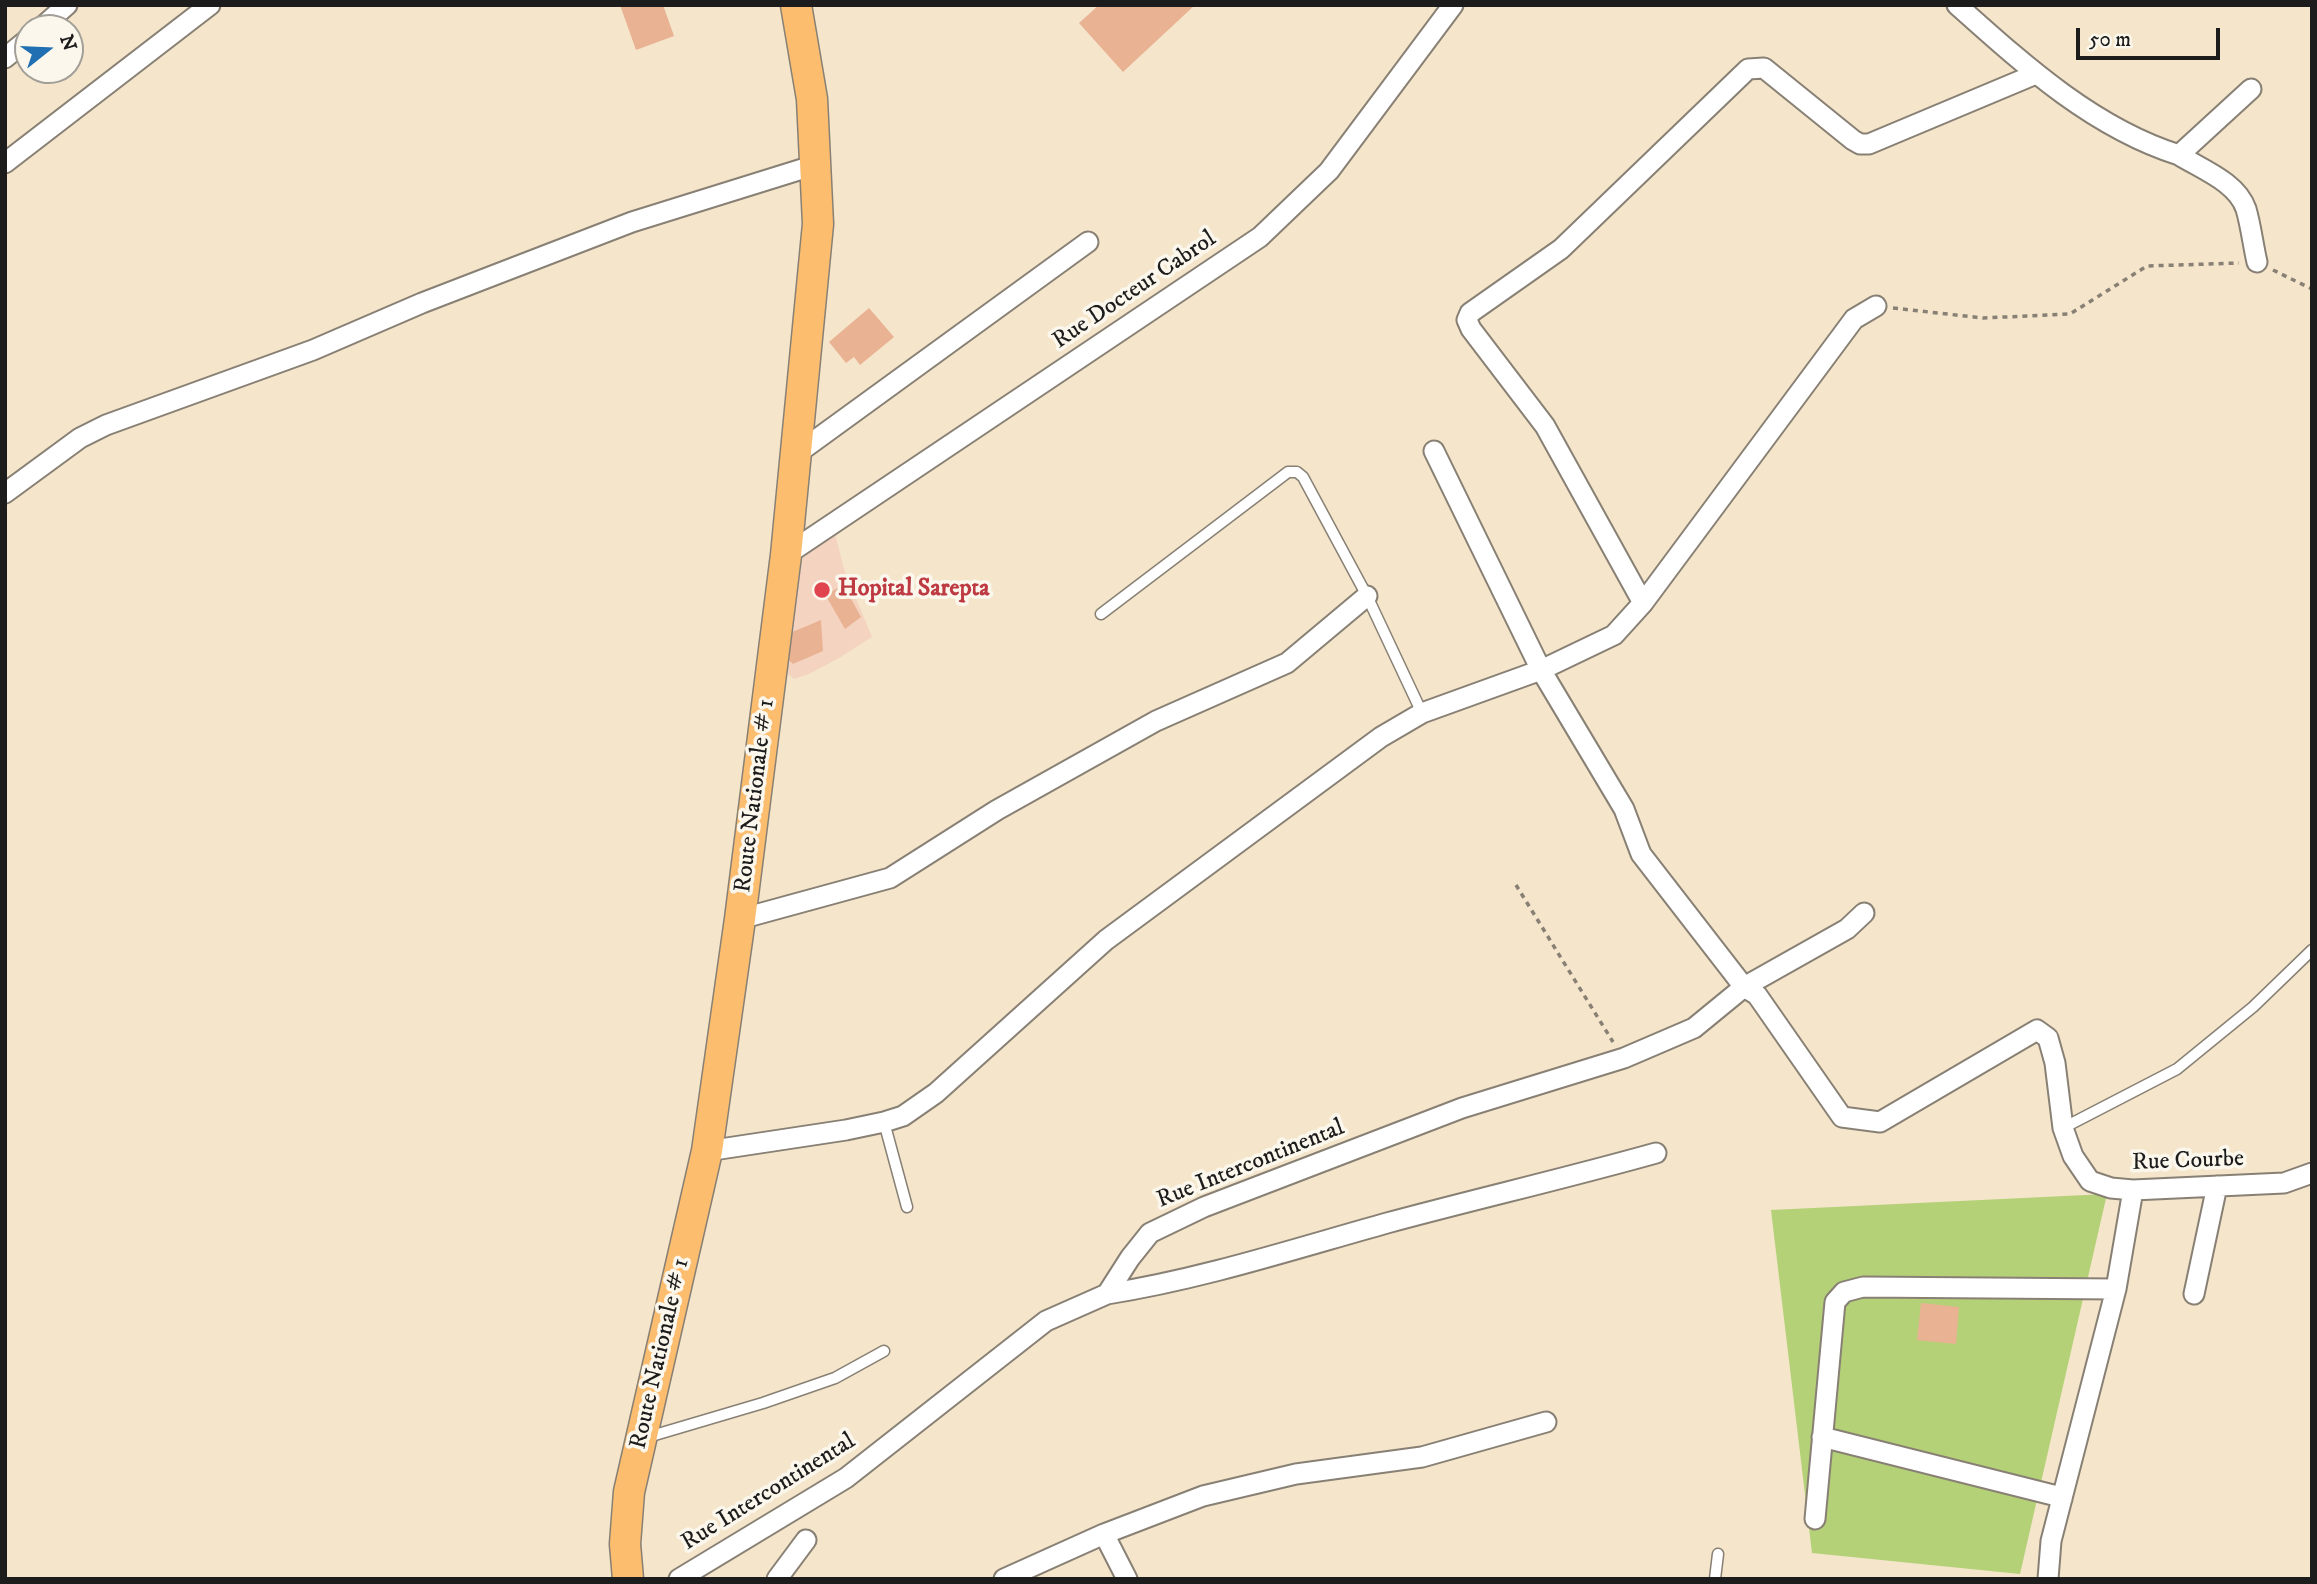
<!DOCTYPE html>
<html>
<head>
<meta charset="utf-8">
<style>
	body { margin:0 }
	#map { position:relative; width:2317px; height:1584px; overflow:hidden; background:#f4e5cb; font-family:"IM FELL DW Pica",serif }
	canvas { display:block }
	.frame { position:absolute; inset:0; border:7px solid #1c1c1c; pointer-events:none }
	.north { position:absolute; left:14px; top:14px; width:70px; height:70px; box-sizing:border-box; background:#fbf7ec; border:2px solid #a29f99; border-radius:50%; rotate:72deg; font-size:19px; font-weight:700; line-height:28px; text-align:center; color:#1c1c1c }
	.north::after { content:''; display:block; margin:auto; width:24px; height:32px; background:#1f6fb2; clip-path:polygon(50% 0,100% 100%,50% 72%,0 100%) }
	.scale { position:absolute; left:2076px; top:28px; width:144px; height:32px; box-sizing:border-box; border:4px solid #1c1c1c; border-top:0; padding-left:9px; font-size:21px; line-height:24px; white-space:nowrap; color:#1c1c1c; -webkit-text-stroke:5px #fbf7ec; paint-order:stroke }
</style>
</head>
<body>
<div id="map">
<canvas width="2317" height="1584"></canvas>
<div class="frame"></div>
<div class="north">N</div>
<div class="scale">50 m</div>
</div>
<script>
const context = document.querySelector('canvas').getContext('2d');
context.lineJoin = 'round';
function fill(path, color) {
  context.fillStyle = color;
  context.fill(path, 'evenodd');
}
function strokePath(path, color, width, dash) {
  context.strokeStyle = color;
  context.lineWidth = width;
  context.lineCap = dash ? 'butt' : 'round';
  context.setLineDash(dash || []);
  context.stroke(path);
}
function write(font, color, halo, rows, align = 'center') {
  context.font = font + ' "IM FELL DW Pica",serif';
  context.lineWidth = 7;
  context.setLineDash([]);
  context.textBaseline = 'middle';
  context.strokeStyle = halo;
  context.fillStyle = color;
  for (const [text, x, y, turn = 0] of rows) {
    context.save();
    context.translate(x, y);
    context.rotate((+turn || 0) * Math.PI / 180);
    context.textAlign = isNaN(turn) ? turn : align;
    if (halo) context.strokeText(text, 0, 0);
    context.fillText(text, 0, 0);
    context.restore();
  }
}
fill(new Path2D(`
	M 835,534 L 844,569 L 872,637 L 839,658 L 809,674 L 794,679 L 788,674 L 786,662 L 792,569 L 807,554 Z`), '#f4d3c0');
fill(new Path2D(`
	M 2107,1194 L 2020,1574 L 1812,1553 L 1771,1210 Z`), '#b4d177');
fill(new Path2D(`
	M 620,5 L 663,5 L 674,36 L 636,50 Z
	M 1099,5 L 1195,5 L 1123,72 L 1079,23 Z
	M 869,308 L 894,337 L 860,365 L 854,357 L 846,363 L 829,342 Z
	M 843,584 L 861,617 L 845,629 L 826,596 Z
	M 821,620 L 823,651 L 793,664 L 789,660 L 786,652 L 790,633 Z
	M 1921,1303 L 1959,1307 L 1956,1344 L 1917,1340 Z`), '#e9b293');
const service = new Path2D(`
	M 1101,614 L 1288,472 L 1297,472 L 1303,477 L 1367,596 L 1422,713
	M 884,1122 L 907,1207
	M 2063,1128 L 2177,1069 L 2253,1007 L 2312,950
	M 648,1437 L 763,1403 L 835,1378 L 884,1351
	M 1715,1579 L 1718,1554`);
const minor = new Path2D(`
	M 1957,5 C 2023,64 2093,128 2179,155 L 2251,89
	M 41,28 L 67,5
	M 5,58 L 28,39
	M 2179,155 C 2201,169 2237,182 2246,209 C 2251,226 2253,245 2257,262
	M 5,163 L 210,5
	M 1434,451 L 1541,670 L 1624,809 L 1641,854 L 1744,987 L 1757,995 L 1842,1117 L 1880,1122 L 2037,1030 L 2048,1038 L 2055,1063 L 2063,1128 L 2073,1156 L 2090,1181 L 2111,1188 L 2133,1190 L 2284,1183 L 2312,1173
	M 795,455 L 1088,242
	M 5,493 L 80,438 L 106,425 L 313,350 L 422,303 L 632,222 L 815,165
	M 786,555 L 1260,237 L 1329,171 L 1453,5
	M 1643,603 L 1545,426 L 1471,329 L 1467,320 L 1470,313 L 1561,249 L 1748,69 L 1764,68 L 1853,140 L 1860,144 L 1869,144 L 2036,74
	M 740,919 L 890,878 L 997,810 L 1156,721 L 1287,663 L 1367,596
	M 707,1151 L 846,1130 L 884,1122 L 903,1116 L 936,1093 L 1106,940 L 1381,737 L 1422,713 L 1541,670 L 1614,635 L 1643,603 L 1854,319 L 1876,306
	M 1107,1294 C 1202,1279 1294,1249 1387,1223 C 1476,1199 1567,1178 1656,1153
	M 2194,1294 L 2217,1186
	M 1822,1437 L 2053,1495 L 2062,1499
	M 1815,1519 L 1835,1302 L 1844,1292 L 1863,1287 L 2116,1289
	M 1104,1534 L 1127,1579
	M 679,1579 L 846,1478 L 1046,1321 L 1107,1294 L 1130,1258 L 1150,1233 L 1204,1207 L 1462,1108 L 1624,1058 L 1694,1028 L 1744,987 L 1847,929 L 1864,913
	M 777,1579 L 806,1540
	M 1004,1579 L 1104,1534 L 1203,1496 L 1296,1474 L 1422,1457 L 1546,1422
	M 2048,1579 L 2051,1541 L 2116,1289 L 2133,1190`);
const primary = new Path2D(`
	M 628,1579 L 625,1544 L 629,1492 L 707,1151 L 740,919 L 786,555 L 818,224 L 812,99 L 796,5`);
strokePath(service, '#888074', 13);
strokePath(minor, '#888074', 23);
strokePath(primary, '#888074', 33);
strokePath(new Path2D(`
	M 2273,270 L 2312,289
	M 1893,308 L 1983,318 L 2070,314 L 2147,266 L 2239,263
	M 1516,885 L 1613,1042`), '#888074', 3.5, [5, 5]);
strokePath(service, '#fff', 10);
strokePath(minor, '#fff', 19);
strokePath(primary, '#fcbd6f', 30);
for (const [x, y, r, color] of [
	[822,590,9,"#e0444e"]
]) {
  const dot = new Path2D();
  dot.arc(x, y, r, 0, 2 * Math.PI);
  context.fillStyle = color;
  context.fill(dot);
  strokePath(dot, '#fbf7ec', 2.5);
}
write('24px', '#1c1c1c', '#fbf7ec', [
	["Rue Docteur Cabrol",1135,291,-34],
	["Route Nationale # 1",756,796,-83],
	["Rue Courbe",2188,1162,-2],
	["Rue Intercontinental",1251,1165,-22],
	["Route Nationale # 1",661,1354,-77],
	["Rue Intercontinental",769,1493,-32]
]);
write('bold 24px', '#be3a42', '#fbf7ec', [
	["Hopital Sarepta",838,590]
], 'left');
</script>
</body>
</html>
